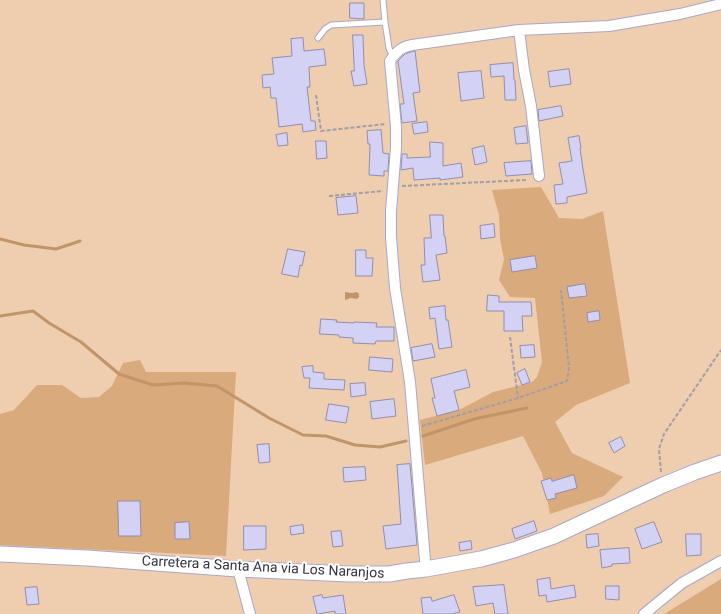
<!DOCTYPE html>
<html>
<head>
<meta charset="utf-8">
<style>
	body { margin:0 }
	canvas { display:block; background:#f5f4fc }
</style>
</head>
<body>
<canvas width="721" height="614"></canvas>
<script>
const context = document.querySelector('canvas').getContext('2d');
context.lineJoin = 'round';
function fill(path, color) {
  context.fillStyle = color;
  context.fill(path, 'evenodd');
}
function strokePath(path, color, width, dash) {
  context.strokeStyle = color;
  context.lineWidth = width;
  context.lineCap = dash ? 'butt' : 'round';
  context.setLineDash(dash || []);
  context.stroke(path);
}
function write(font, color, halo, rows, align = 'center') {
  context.font = font + ' Roboto,sans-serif';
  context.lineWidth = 4;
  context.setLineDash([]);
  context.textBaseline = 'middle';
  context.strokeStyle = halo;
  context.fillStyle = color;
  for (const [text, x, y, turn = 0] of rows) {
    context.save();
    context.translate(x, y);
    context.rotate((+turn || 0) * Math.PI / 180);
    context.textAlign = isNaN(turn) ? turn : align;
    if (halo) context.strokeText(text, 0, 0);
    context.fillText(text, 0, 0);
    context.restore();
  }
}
fill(new Path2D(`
	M 0,0 L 721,0 L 721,614 L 0,614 Z`), '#eeceaf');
fill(new Path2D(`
	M 541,187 L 559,218 L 582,219 L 603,211 L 630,383 L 576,405 L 555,422 L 572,453 L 623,477 L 604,496 L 550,514 L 542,473 L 523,436 L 425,465 L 420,420 L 459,410 L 493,392 L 522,385 L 532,382 L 537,377 L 542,362 L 535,298 L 510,297 L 499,280 L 504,259 L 500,239 L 499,215 L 492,190 Z
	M 140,360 L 146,372 L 236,372 L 226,556 L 0,545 L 0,414 L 14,410 L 37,385 L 62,385 L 81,398 L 99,397 L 112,386 L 123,363 Z
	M 721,579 L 721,614 L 664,614 L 669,611 Z`), '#d8aa7c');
fill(new Path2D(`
	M 345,292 L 352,293 L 357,292 L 359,294 L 359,297 L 357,299 L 351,298 L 345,300 Z`), '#c29568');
strokePath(new Path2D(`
	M 0,239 L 24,245 L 56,249 L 80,241
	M 0,316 L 33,311 L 49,323 L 81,342 L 119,374 L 153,385 L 184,383 L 217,386 L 269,418 L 303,435 L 326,436 L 355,445 L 380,447 L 406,441
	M 423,436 L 474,419 L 527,408`), '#c29568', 3);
const building = new Path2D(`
	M 350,3 L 364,3 L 364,19 L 350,18 Z
	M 353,35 L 363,35 L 364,65 L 367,84 L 354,86 L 351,71 L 354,71 Z
	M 303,38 L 304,51 L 324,49 L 326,65 L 309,67 L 310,87 L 307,87 L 311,121 L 315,121 L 316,130 L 303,132 L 302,124 L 279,127 L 276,98 L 271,98 L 270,87 L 263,88 L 262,75 L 274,74 L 272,58 L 292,56 L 291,39 Z
	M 415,51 L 420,92 L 413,93 L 417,121 L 402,123 L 400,104 L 404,104 L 398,61 L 405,54 Z
	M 513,63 L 514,80 L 515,80 L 516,100 L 505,100 L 504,76 L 491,77 L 490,65 Z
	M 569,69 L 571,84 L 550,87 L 548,72 Z
	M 481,71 L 484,98 L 461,101 L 458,73 Z
	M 561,106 L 563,116 L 539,121 L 538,110 Z
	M 427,122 L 428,132 L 414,134 L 412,124 Z
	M 526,126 L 528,143 L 516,144 L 514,128 Z
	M 381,130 L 383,153 L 389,154 L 388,171 L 384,171 L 384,176 L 369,175 L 370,144 L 368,144 L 367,131 Z
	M 287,133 L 288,145 L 278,146 L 276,135 Z
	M 579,136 L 581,148 L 580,148 L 583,169 L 587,193 L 567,197 L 567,203 L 556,204 L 554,185 L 563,184 L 559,163 L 572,161 L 568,138 Z
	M 316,141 L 326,141 L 327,158 L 317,159 Z
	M 430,142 L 443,143 L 443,166 L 461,163 L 463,177 L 440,180 L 440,178 L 414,180 L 413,168 L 401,170 L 402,154 L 407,154 L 407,158 L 430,157 Z
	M 484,146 L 487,162 L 475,165 L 472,149 Z
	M 531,161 L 532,174 L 506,176 L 504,163 Z
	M 356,196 L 358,213 L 338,215 L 336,198 Z
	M 430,215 L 443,215 L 444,236 L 445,236 L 447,253 L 436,255 L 440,280 L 423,282 L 421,265 L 425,265 L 424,238 L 431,238 Z
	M 494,224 L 495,237 L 481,239 L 480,226 Z
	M 288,249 L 305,252 L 302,266 L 300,265 L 298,277 L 282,274 Z
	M 356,250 L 366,250 L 366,258 L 373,258 L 372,276 L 356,276 Z
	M 535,256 L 537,268 L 512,272 L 510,260 Z
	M 585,284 L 587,296 L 569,298 L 567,287 Z
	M 488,295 L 499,296 L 499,302 L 531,302 L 532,316 L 522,316 L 523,331 L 504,331 L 504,311 L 487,311 Z
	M 445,306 L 446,320 L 448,320 L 452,347 L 439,349 L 435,318 L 430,319 L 429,308 Z
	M 599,311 L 600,320 L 588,322 L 587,313 Z
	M 321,319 L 337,320 L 336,322 L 354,323 L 354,322 L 377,323 L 376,327 L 394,327 L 394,341 L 376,341 L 375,344 L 353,343 L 353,338 L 339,337 L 339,335 L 320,334 Z
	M 432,344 L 435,357 L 413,361 L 411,348 Z
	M 534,345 L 535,357 L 521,358 L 520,346 Z
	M 370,357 L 393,359 L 392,372 L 369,370 Z
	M 313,366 L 313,372 L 324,373 L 324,379 L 345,380 L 344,390 L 309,388 L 310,378 L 304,378 L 302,367 Z
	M 525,369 L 530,382 L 522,385 L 517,373 Z
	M 466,370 L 470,387 L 454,391 L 459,410 L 437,416 L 432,398 L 435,398 L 431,379 Z
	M 365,383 L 366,395 L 351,397 L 350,384 Z
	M 394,399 L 396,416 L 372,419 L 370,402 Z
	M 329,404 L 349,407 L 346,423 L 326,420 Z
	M 621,437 L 625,446 L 614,453 L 609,443 Z
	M 269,444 L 270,462 L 259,463 L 257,445 Z
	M 410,464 L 417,545 L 386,549 L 383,526 L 401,524 L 397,465 Z
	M 365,467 L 366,480 L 344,482 L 343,468 Z
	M 574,475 L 577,488 L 555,494 L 556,498 L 547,500 L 541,481 L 551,478 L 552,481 Z
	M 118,501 L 140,501 L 141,536 L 119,536 Z
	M 534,521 L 537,531 L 515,539 L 512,529 Z
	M 189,522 L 190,539 L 175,539 L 175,523 Z
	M 654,522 L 662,542 L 642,549 L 635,529 Z
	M 303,525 L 304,533 L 291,535 L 290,527 Z
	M 244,526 L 266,526 L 266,549 L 244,550 Z
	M 341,531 L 343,546 L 333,547 L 331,532 Z
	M 598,534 L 599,546 L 587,548 L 586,535 Z
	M 686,534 L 701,534 L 701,555 L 687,556 Z
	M 471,541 L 472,549 L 460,551 L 459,543 Z
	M 629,548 L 630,563 L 612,564 L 612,566 L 602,568 L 600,550 Z
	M 550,578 L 551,589 L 574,585 L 576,597 L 547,602 L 546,595 L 539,596 L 537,580 Z
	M 504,585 L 508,614 L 495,614 L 493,603 L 476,606 L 473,587 Z
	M 606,586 L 619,586 L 619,600 L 606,599 Z
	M 37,587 L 39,604 L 27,605 L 25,588 Z
	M 322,595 L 323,598 L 343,595 L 346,614 L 335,614 L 335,611 L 317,614 L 313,597 Z
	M 454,595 L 460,612 L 452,614 L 423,614 L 421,598 L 431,597 L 432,601 Z`);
fill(building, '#d3d1f4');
strokePath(building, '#918eaf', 1);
const lane = new Path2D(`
	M 383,0 L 385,22
	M 318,38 L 325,29 L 331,25 L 385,22 L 389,48 L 393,57`);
const street = new Path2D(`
	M 519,30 L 524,70 L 531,106 L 539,176
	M 238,569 L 250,614
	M 426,569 L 425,560 L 410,382 L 395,288 L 391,237 L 391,211 L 396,148 L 396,127 L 390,61 C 396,52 401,47 412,45 L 519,30 L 609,26 L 680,14 L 721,4
	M 644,614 L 682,583 L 721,561`);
const secondary = new Path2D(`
	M 0,554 L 87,558 L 238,569 L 348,574 L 389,574 L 407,571 L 426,569 L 481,559 L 514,550 L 554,536 L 663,485 L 695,472 L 721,463`);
strokePath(lane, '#a9a7c9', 7);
strokePath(street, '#a9a7c9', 12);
strokePath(secondary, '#a9a7c9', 17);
strokePath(new Path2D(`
	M 316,95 L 321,131 L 386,124
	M 402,186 L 526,180
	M 329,196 L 383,191
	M 510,337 L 518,398
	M 422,426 L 518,398 L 567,381 L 569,368 L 561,290
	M 661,472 L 659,449 L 664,434 L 721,350`), '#a09fa9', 2, [4, 2]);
strokePath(lane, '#fff', 5);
strokePath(street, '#fff', 10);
strokePath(secondary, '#fff', 15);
write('14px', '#353442', '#fff', [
	["Carretera a Santa Ana via Los Naranjos",263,568,3]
]);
</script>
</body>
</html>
